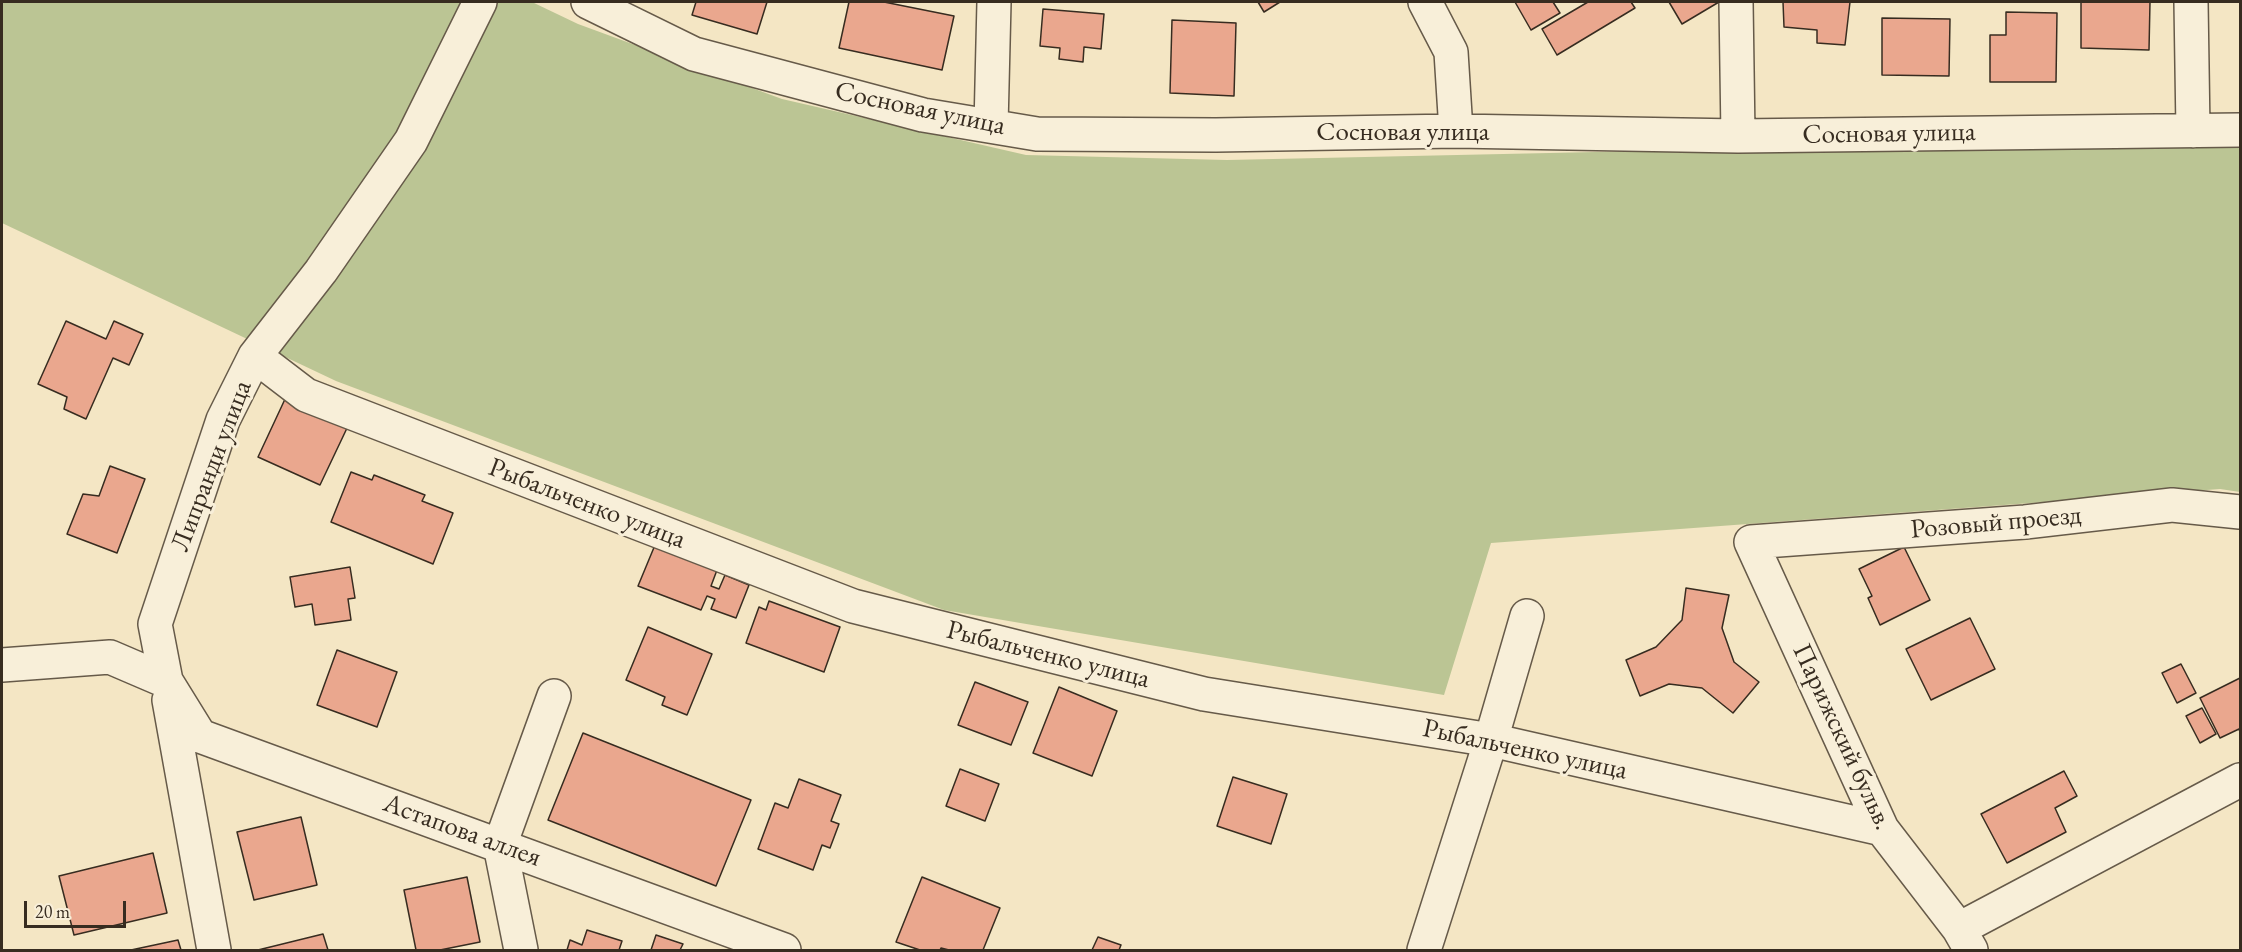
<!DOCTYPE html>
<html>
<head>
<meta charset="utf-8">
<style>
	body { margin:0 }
	#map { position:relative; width:2242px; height:952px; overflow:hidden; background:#f4e6c4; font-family:"EB Garamond",serif }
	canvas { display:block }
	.frame { position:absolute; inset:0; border:3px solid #372c20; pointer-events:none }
	.scale { position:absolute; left:24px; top:901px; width:102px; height:27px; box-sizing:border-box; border:3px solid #372c20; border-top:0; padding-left:8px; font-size:18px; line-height:21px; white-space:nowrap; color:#372c20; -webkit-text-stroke:4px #f8efd9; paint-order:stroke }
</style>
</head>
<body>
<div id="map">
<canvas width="2242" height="952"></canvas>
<div class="frame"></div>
<div class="scale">20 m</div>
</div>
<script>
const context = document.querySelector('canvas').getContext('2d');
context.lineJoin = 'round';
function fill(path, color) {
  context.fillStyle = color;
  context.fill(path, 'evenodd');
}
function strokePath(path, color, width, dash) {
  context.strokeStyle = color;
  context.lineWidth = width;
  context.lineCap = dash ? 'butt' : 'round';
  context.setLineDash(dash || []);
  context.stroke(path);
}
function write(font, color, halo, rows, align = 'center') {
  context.font = font + ' "EB Garamond",serif';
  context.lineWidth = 6;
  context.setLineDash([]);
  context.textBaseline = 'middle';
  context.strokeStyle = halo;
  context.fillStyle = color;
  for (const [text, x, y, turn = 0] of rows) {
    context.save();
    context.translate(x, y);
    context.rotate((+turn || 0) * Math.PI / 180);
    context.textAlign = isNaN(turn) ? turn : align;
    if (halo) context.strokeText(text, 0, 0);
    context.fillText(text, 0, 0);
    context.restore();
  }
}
fill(new Path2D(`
	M 2,2 L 532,2 L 578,24 L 782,99 L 1026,155 L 1227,160 L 2240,138 L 2240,492 L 2220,489 L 1491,543 L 1444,695 L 944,610 L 336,381 L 2,223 Z`), '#bbc594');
const building = new Path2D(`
	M 696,2 L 767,2 L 757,34 L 692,15 Z
	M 849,2 L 884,2 L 954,16 L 942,70 L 839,48 Z
	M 1258,2 L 1280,2 L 1264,12 Z
	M 1515,2 L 1553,2 L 1560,13 L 1531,30 Z
	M 1588,2 L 1631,2 L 1635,8 L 1557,55 L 1542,29 Z
	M 1669,2 L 1719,2 L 1682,24 Z
	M 1783,2 L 1850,2 L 1845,45 L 1817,43 L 1817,30 L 1784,27 Z
	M 2081,2 L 2150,2 L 2149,50 L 2081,48 Z
	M 1043,9 L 1104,14 L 1101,49 L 1084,47 L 1083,62 L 1059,59 L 1060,48 L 1040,46 Z
	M 2006,12 L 2057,13 L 2056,82 L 1990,82 L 1990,35 L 2006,35 Z
	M 1882,18 L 1950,19 L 1949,76 L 1882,75 Z
	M 1172,20 L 1236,23 L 1234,96 L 1170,93 Z
	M 66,321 L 106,339 L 114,321 L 143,334 L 129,365 L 113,358 L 86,419 L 64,409 L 67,397 L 38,384 Z
	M 286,397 L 348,426 L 320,485 L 258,457 Z
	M 110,466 L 145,479 L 117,553 L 67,534 L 83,494 L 99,496 Z
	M 351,472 L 372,480 L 374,475 L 425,495 L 422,501 L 453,513 L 433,564 L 331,522 Z
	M 655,545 L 717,570 L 711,586 L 719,589 L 725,575 L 749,585 L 736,618 L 711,609 L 715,599 L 707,596 L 701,610 L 638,586 Z
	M 1904,547 L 1930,600 L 1880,625 L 1868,598 L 1872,596 L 1859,569 Z
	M 350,567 L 355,598 L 348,599 L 351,620 L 315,625 L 312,604 L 295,607 L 290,577 Z
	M 1686,588 L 1729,595 L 1722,628 L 1734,662 L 1759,682 L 1733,713 L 1702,688 L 1669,684 L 1640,696 L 1626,660 L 1656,647 L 1682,620 Z
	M 769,601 L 840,627 L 824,672 L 746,643 L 759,607 L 766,610 Z
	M 1970,618 L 1995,669 L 1931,700 L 1906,649 Z
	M 648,627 L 712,654 L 687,715 L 662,705 L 665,697 L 626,680 Z
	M 337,650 L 397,672 L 377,727 L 317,705 Z
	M 2181,664 L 2196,693 L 2177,703 L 2162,673 Z
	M 2240,678 L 2240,732 L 2239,729 L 2220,738 L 2200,698 Z
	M 975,682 L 1028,702 L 1011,745 L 958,725 Z
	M 1059,687 L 1117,711 L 1092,776 L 1033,753 Z
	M 2202,708 L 2216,734 L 2200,743 L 2186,716 Z
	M 583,733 L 751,800 L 716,886 L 548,820 Z
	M 960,769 L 999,784 L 985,821 L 946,806 Z
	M 2064,771 L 2077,796 L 2055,808 L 2066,832 L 2007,863 L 1981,814 Z
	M 1233,777 L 1287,794 L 1271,844 L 1217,826 Z
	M 799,779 L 841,795 L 831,821 L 839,824 L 830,848 L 822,845 L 813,870 L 758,849 L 775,803 L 788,808 Z
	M 301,817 L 317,885 L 254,900 L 237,832 Z
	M 153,853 L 167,913 L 74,935 L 59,876 Z
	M 467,877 L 480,942 L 440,950 L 416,950 L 404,890 Z
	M 922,877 L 1000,908 L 983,950 L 949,950 L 941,948 L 940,950 L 920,950 L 896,942 Z
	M 587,930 L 622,941 L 619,950 L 567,950 L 570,940 L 582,945 Z
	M 323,934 L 328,950 L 258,950 Z
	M 656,935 L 683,944 L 680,950 L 651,950 Z
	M 1098,937 L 1121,945 L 1119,950 L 1092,950 Z
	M 178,940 L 181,950 L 131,950 Z`);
fill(building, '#eaa78e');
strokePath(building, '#372c20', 1.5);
const minor = new Path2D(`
	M 588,2 L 694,54 L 923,115 L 1037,134 L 1216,135 L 1456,131 L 1738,136 L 2240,130
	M 1425,2 L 1451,52 L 1456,131
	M 1736,2 L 1738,136
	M 2191,2 L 2193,131
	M 991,126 L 994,2
	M 255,356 L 306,395 L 853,606 L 1204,694 L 1491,740 L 1882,829
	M 2,665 L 110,657 L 166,681 L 155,624 L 223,420 L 255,356 L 321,271 L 411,141 L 480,2
	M 166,681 L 200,736 L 784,950
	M 169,700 L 214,950
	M 1959,929 L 2240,780
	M 521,950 L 500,845 L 554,696
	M 1424,950 L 1491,740 L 1527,616
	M 1971,950 L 1959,929 L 1882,829 L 1751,542 L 2025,522 L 2172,505 L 2240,512`);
strokePath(minor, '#665a49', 36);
strokePath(minor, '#f8efd9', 33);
write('27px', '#372c20', '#f8efd9', [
	["Сосновая улица",920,109,12],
	["Сосновая улица",1403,133],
	["Сосновая улица",1889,134,-1],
	["Липранди улица",212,466,-69],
	["Рыбальченко улица",587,504,21],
	["Розовый проезд",1996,523,-5],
	["Рыбальченко улица",1048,655,14],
	["Парижский бульв.",1842,737,65],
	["Рыбальченко улица",1525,750,12],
	["Астапова аллея",462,831,20]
]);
</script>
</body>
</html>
